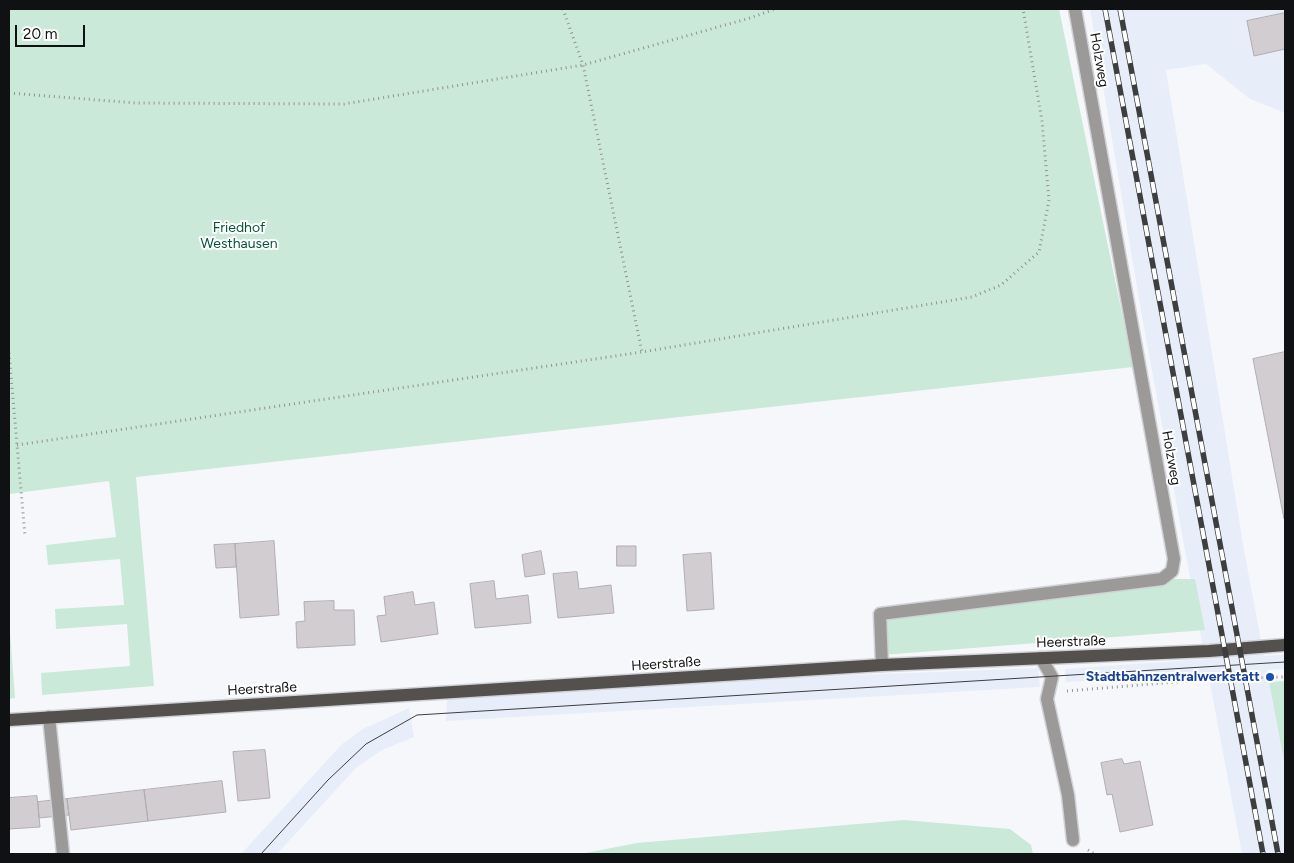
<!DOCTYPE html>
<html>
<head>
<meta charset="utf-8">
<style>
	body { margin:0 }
	#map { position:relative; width:1294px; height:863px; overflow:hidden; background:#f5f7fb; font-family:Figtree,sans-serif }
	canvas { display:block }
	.frame { position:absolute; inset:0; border:10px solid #101112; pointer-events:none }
	.scale { position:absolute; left:15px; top:25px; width:70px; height:22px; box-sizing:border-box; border:2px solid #101112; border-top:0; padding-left:6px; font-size:15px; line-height:18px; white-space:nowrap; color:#101112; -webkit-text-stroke:4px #fff; paint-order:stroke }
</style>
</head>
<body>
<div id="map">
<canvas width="1294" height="863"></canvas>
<div class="frame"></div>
<div class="scale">20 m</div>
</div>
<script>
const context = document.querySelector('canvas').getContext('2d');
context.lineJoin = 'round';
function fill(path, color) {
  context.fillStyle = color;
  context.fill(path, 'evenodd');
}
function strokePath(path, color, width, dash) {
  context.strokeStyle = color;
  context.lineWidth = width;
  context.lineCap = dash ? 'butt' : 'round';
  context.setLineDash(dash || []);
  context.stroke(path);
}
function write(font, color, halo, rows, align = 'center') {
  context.font = font + ' Figtree,sans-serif';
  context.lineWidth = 4;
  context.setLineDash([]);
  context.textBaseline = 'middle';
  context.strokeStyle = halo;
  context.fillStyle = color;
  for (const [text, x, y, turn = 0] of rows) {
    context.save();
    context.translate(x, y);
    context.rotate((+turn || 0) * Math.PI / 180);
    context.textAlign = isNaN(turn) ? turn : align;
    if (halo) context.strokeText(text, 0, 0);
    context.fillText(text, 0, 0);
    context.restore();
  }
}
fill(new Path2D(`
	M 1090,9 L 1285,9 L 1285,113 L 1250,99 L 1206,64 L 1166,70 L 1244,550 L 1264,656 L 1285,654 L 1285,669 L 1267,670 L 1285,766 L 1285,854 L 1242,854 L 1208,673 L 1066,682 L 1065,669 L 1205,659 L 1141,311 Z
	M 1038,668 L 1040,687 L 446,721 L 447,699 L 725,680 Z
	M 409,708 L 414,737 L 382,750 L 357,767 L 277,854 L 241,854 L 342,744 L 363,729 Z`), '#e8eef9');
fill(new Path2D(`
	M 9,9 L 1059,9 L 1133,367 L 136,477 L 154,686 L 42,695 L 41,673 L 130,666 L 127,624 L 56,629 L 55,609 L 124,605 L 120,559 L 48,565 L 46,545 L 116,537 L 109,481 L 9,494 Z
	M 1162,579 L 1195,579 L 1205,630 L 882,655 L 880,614 Z
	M 9,619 L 15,698 L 9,699 Z
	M 1285,681 L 1285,766 L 1269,682 Z
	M 904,820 L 1010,829 L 1031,845 L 1033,854 L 580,854 L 637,843 Z`), '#cae9d8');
const building = new Path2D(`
	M 1285,13 L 1285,49 L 1254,56 L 1247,21 Z
	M 1285,352 L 1285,519 L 1284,519 L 1253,359 Z
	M 274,541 L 279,615 L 240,618 L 235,544 Z
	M 235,544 L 236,567 L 216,568 L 214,545 Z
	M 617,546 L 636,546 L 636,566 L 617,566 Z
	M 541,551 L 545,574 L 525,577 L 522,555 Z
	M 711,553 L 714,609 L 687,611 L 683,555 Z
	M 577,572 L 579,589 L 611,585 L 614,613 L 558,618 L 553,574 Z
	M 494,581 L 496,599 L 528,595 L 531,623 L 475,628 L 470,584 Z
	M 413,592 L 415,605 L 434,602 L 438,634 L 381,642 L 377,616 L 386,615 L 384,597 Z
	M 334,601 L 334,610 L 354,610 L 355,645 L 297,648 L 296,622 L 305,621 L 304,602 Z
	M 265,750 L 270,798 L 238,801 L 233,752 Z
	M 1122,759 L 1124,764 L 1140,761 L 1153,825 L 1120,832 L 1112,794 L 1107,795 L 1101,763 Z
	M 222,781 L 226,812 L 148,821 L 144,790 Z
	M 144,790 L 148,821 L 71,830 L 67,799 Z
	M 37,796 L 40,827 L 9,829 L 9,798 Z
	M 67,799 L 69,815 L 39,818 L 38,802 Z`);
fill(building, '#d2cdd0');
strokePath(building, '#b2adb0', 1);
const minor = new Path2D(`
	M 1041,658 L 1052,677 L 1047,699 L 1068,795 L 1073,840
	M 882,665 L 880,614 L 1162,579 L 1172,571 L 1174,559 L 1075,9
	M 49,717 L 63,854`);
const major = new Path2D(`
	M 9,720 L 882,665 L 1209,651 L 1285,645`);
strokePath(minor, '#d0d2d6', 15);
strokePath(major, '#d0d2d6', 15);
strokePath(new Path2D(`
	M 563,9 L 583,65 L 642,352
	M 9,93 L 136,103 L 344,104 L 583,65 L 750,18 L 775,9
	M 9,353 L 25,536
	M 17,445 L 642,352 L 972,297 L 1001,285 L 1039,252 L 1049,200 L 1042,121 L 1023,9
	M 1067,691 L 1213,679 L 1285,677
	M 1088,850 L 1095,854`), '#919395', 3, [1, 4]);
strokePath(minor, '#9c9a99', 12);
strokePath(major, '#53504e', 12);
strokePath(new Path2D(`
	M 261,854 L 328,780 L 366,744 L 417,715 L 1285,662`), '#3d3e40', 1);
const rail = new Path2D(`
	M 1105,9 L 1263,854
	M 1120,9 L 1278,854`);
strokePath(rail, '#3d3e40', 5.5);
strokePath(rail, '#fff', 4, [11]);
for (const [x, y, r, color] of [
	[1270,677,5,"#1a4fb4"]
]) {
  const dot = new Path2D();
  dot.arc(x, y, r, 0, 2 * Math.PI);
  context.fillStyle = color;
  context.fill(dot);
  strokePath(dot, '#fff', 2);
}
write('14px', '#101112', '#fff', [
	["Holzweg",1099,60,80],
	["Holzweg",1171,458,80],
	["Heerstraße",1071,642,-2],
	["Heerstraße",666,664,-4],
	["Heerstraße",262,689,-3]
]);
write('14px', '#065438', '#fff', [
	["Friedhof",239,228],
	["Westhausen",239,244]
]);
write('bold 14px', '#164399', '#fff', [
	["Stadtbahnzentralwerkstatt",1260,677]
], 'right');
</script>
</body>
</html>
